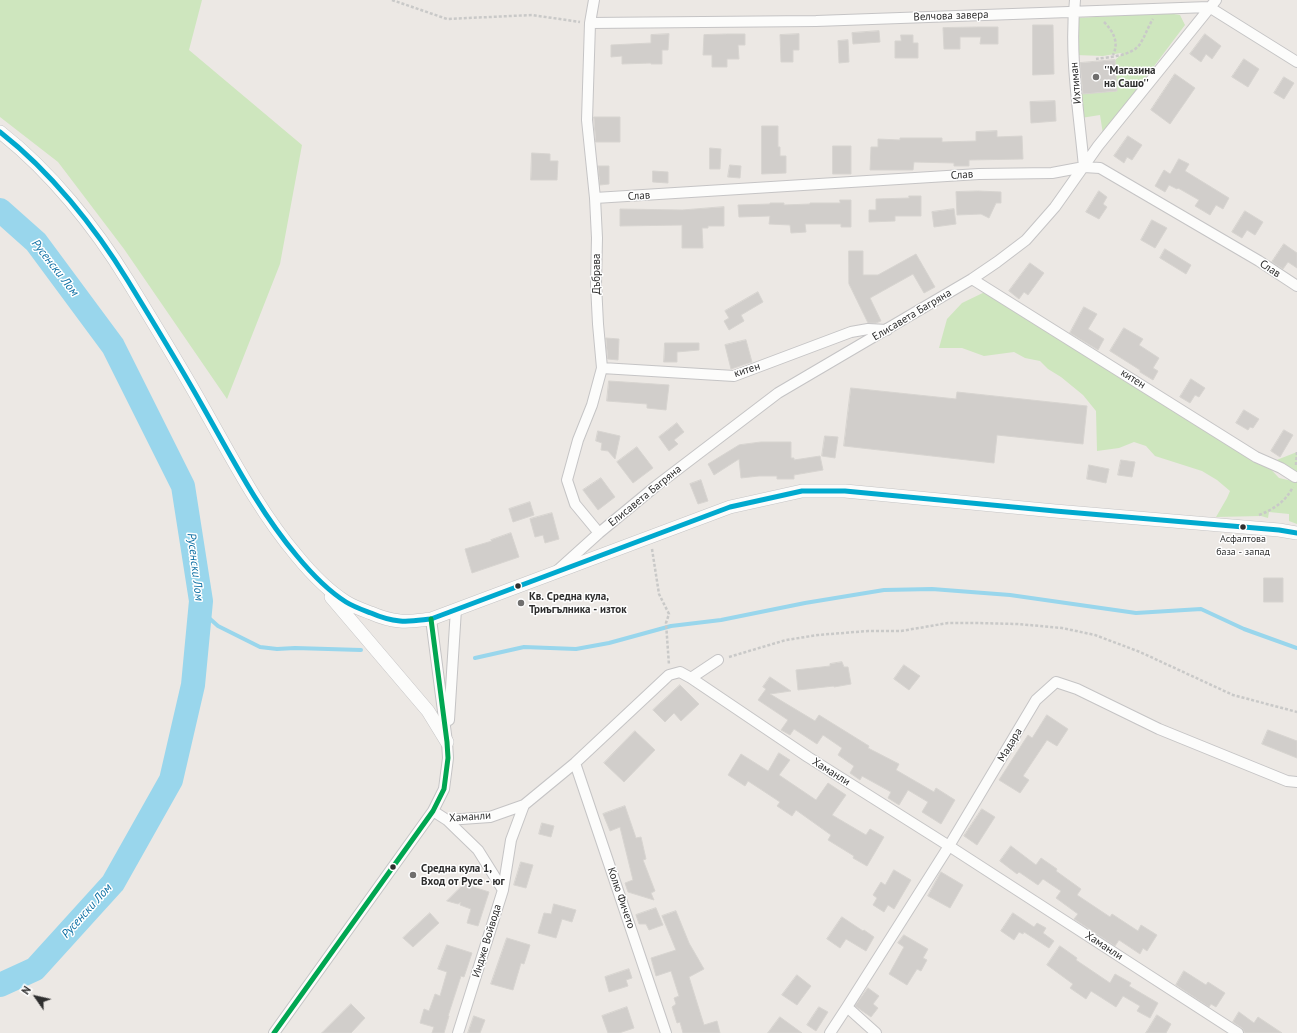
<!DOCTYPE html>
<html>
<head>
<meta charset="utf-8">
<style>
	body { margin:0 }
	#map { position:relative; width:1297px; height:1033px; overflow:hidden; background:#ece8e4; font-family:"PT Sans",sans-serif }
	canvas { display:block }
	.north { position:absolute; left:16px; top:977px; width:40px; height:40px; -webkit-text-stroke:3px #fff; paint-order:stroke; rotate:304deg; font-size:11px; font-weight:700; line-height:16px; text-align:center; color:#2e2e2e }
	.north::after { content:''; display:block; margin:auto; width:14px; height:18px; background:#2e2e2e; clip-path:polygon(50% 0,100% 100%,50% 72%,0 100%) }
</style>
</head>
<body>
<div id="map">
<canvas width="1297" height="1033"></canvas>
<div class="north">N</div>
</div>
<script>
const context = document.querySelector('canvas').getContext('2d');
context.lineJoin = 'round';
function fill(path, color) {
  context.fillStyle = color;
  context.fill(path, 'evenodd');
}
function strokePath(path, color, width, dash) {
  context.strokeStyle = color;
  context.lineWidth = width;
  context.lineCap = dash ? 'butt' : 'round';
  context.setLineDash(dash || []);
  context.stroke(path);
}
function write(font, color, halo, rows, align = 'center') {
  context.font = font + ' "PT Sans",sans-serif';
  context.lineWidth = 3;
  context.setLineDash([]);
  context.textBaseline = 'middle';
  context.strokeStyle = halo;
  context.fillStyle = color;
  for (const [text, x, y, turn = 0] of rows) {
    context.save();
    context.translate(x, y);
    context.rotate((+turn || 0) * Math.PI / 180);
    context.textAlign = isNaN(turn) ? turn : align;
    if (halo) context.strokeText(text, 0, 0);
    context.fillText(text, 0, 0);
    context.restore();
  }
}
fill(new Path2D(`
	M 0,0 L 202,0 L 189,50 L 302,145 L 280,264 L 227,399 L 124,249 L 58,162 L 0,117 Z
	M 1168,13 L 1180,15 L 1185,25 L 1103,134 L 1100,115 L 1081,118 L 1078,94 L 1117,91 L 1115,60 L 1122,54 L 1121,53 L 1103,56 L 1076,55 L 1076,18 Z
	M 991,289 L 1264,462 L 1279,478 L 1297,482 L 1297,524 L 1289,521 L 1289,514 L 1269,512 L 1268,518 L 1261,516 L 1216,517 L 1227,498 L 1230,491 L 1217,480 L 1202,471 L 1155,456 L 1146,446 L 1134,442 L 1119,448 L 1097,451 L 1096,411 L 1083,395 L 1061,377 L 1048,369 L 1040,361 L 1025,358 L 1014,352 L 984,356 L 962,348 L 939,348 L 947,319 L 962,303 Z
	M 1297,451 L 1297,477 L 1269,463 L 1297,452 Z`), '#cee6be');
strokePath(new Path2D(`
	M 200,610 L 218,626 L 260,647 L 277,649 L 295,648 L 361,650
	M 475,658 L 524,647 L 576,649 L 609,643 L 671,626 L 721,620 L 805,603 L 884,590 L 932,589 L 1010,595 L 1136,613 L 1201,609 L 1244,629 L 1297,648`), '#99d6ec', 4);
strokePath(new Path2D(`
	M 0,210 L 36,242 L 113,346 L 183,486 L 201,601 L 193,685 L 171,780 L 113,883 L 35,969 L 0,985`), '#99d6ec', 24);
const building = new Path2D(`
	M 1033,25 L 1053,25 L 1054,74 L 1033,75 Z
	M 977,27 L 998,27 L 998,44 L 980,44 L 981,37 L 960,37 L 960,49 L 944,49 L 943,28 Z
	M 879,31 L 880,42 L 853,44 L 852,33 Z
	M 669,34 L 668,50 L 662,50 L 662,64 L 651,64 L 651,63 L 622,64 L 622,56 L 611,57 L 611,45 L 651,43 L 651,35 Z
	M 727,34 L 745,34 L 745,45 L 738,45 L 739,59 L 727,59 L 727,67 L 712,67 L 712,55 L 703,55 L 704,35 Z
	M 799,34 L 799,50 L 793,50 L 793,62 L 781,62 L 780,35 Z
	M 1205,34 L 1221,46 L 1212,59 L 1206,54 L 1201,62 L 1190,54 Z
	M 901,35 L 913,35 L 913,43 L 918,43 L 918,58 L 895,58 L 895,41 L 901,41 Z
	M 848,40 L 849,62 L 839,63 L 838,41 Z
	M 1244,59 L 1259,69 L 1248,87 L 1232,77 Z
	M 1115,60 L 1117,91 L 1083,94 L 1080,63 Z
	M 1175,74 L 1195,88 L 1170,124 L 1151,110 Z
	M 1284,77 L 1294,83 L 1284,99 L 1274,93 Z
	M 1055,101 L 1056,121 L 1031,123 L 1030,102 Z
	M 594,117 L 620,117 L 620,142 L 596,142 Z
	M 762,126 L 778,126 L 778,147 L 780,147 L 780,156 L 786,156 L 786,173 L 762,174 Z
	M 997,131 L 997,137 L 1022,136 L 1023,159 L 969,160 L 969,166 L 954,166 L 954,163 L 914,162 L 913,170 L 870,170 L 871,147 L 878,147 L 878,139 L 900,140 L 900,138 L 942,138 L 942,142 L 976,141 L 976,132 Z
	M 1128,136 L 1142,145 L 1132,160 L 1127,157 L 1124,163 L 1114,156 Z
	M 833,146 L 851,146 L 851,174 L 833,174 Z
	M 710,148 L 721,149 L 720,169 L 710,169 Z
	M 532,153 L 550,154 L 550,161 L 558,161 L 557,180 L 531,180 Z
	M 1179,159 L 1189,164 L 1185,171 L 1229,198 L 1223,209 L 1216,205 L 1210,215 L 1195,206 L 1199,200 L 1178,188 L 1177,189 L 1169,185 L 1165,192 L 1155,186 L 1164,170 L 1170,174 Z
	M 730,165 L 741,166 L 740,178 L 728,177 Z
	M 598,166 L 609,166 L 609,184 L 600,185 Z
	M 653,171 L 668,172 L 668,183 L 653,182 Z
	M 978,191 L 1001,192 L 1001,203 L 996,203 L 989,218 L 981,214 L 957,215 L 956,192 Z
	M 1099,191 L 1107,197 L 1103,204 L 1107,207 L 1099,219 L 1086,212 Z
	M 909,196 L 921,196 L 921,216 L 895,216 L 895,221 L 869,222 L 869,210 L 876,210 L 876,199 L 909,198 Z
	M 840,200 L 851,200 L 851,227 L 841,227 L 841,224 L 805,224 L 806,232 L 791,233 L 790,225 L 769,224 L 770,216 L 739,217 L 738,205 L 770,204 L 770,203 L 784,203 L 784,205 L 810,204 L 810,203 L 840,203 Z
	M 724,207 L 724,226 L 708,226 L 708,228 L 702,228 L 703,248 L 682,248 L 682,225 L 620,226 L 620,209 L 682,210 Z
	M 954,209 L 956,224 L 934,227 L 932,212 Z
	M 1245,211 L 1263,222 L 1255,235 L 1247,230 L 1242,238 L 1232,232 Z
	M 1152,220 L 1167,228 L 1155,248 L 1141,240 Z
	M 1284,244 L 1297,253 L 1297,268 L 1288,262 L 1283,269 L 1272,262 Z
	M 1165,249 L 1191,265 L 1186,274 L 1160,258 Z
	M 849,251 L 863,251 L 863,275 L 878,275 L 916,254 L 935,287 L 924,293 L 913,274 L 870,298 L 881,321 L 876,323 L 868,323 L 849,284 Z
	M 1030,263 L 1044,273 L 1028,295 L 1024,292 L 1019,299 L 1009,291 Z
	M 758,292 L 763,302 L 741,315 L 744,321 L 729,330 L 724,321 L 729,318 L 725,311 Z
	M 1084,307 L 1097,314 L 1088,329 L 1104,339 L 1098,350 L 1070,333 Z
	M 1124,328 L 1143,339 L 1139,345 L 1159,358 L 1153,368 L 1158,371 L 1153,380 L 1140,372 L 1140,370 L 1110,351 Z
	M 606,338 L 619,339 L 618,360 L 608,359 Z
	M 746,340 L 752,362 L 731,369 L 725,345 Z
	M 665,343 L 699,343 L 699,350 L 677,352 L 677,362 L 664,362 Z
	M 1191,379 L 1205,388 L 1199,397 L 1195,395 L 1190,403 L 1180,397 Z
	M 609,381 L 669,385 L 666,410 L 647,408 L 647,404 L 607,401 Z
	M 851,388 L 956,399 L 957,392 L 1087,406 L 1083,444 L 997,435 L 994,463 L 844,446 Z
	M 1244,410 L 1259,419 L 1253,428 L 1250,427 L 1248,430 L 1236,423 Z
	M 677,423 L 684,432 L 674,440 L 678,444 L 669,451 L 659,437 Z
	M 1284,430 L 1293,435 L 1280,457 L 1271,451 Z
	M 598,431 L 620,436 L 615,459 L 608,451 L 601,450 L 602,443 L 596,441 Z
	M 825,436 L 838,437 L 835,458 L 822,456 Z
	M 761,442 L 791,442 L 791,458 L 794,458 L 794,460 L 820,456 L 823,470 L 794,475 L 794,479 L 777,479 L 777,476 L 759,476 L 741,478 L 739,459 L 714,475 L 708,464 L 739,445 Z
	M 637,447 L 653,468 L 633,483 L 617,462 Z
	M 1121,460 L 1135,462 L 1132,477 L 1118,475 Z
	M 1089,465 L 1109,469 L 1106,483 L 1087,479 Z
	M 601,478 L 615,497 L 598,510 L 583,490 Z
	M 701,480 L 708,501 L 698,504 L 690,484 Z
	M 530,502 L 534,515 L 513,522 L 509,509 Z
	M 552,513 L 559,539 L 545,543 L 543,535 L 535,537 L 530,519 Z
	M 511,533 L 519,557 L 472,573 L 465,549 L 492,541 L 491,540 Z
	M 1264,578 L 1283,578 L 1283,602 L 1264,602 Z
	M 842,662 L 844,667 L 848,667 L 851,684 L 834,687 L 834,686 L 798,690 L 796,670 L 830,666 L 830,664 Z
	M 904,665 L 920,676 L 909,690 L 894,679 Z
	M 770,677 L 791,691 L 770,694 L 815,721 L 819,715 L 869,746 L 868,748 L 899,764 L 896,770 L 934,792 L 936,788 L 955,800 L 941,824 L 922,812 L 928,802 L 908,790 L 899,805 L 888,798 L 891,792 L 862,776 L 860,780 L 850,773 L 854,766 L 838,755 L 842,748 L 823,735 L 817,744 L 794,729 L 790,735 L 781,730 L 788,720 L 758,700 L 766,689 L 763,687 Z
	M 680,685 L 699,704 L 681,721 L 674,713 L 665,722 L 653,710 Z
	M 1047,715 L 1068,729 L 1057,746 L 1047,740 L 1023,776 L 1029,780 L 1020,793 L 999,780 L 1028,735 L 1032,738 Z
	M 1268,730 L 1297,741 L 1297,758 L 1262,744 Z
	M 635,731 L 655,750 L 624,782 L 604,763 Z
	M 779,753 L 790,760 L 779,775 L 816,800 L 828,783 L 846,795 L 832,815 L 866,835 L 870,829 L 884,837 L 867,866 L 853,858 L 854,856 L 828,840 L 831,835 L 796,810 L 792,816 L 777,806 L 780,802 L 748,781 L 745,786 L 728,775 L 741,754 L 768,771 Z
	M 625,806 L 636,838 L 641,837 L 646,859 L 643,860 L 655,891 L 651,893 L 654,900 L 628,892 L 625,883 L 633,880 L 620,827 L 610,831 L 603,814 Z
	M 982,809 L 995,817 L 977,845 L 964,836 Z
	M 542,823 L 554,826 L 551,837 L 539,834 Z
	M 1011,846 L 1036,865 L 1041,858 L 1057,869 L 1056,871 L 1081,889 L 1077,895 L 1110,917 L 1112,914 L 1138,931 L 1141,925 L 1157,935 L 1147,951 L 1143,948 L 1140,954 L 1119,940 L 1115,946 L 1074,919 L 1078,914 L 1056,898 L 1061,891 L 1043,879 L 1038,885 L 1019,872 L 1017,874 L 1000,861 Z
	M 521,862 L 533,865 L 526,888 L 514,885 Z
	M 894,870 L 911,880 L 894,909 L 888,905 L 884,912 L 873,905 L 877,898 L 873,895 L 881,882 L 885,885 Z
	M 941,872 L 963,885 L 950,908 L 928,896 Z
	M 464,884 L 489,892 L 478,926 L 467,923 L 471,909 L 460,905 L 461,902 L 458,904 L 447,901 Z
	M 554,904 L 576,910 L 572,922 L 562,919 L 556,938 L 538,933 L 544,913 L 551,914 Z
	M 656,908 L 663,925 L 649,930 L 646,924 L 639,924 L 636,915 Z
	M 676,911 L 689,943 L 704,969 L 689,977 L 704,1025 L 717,1021 L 720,1033 L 683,1033 L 680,1022 L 677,1023 L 672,1007 L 676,1004 L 674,998 L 679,996 L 671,971 L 656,976 L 651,958 L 676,950 L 662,916 Z
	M 430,913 L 439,923 L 413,947 L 403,938 Z
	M 1013,913 L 1034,927 L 1037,923 L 1046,928 L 1043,933 L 1054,941 L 1049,948 L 1024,932 L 1023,934 L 1019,932 L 1014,940 L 1001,931 Z
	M 842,917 L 863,931 L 864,930 L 874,937 L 866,951 L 846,939 L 840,948 L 827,939 Z
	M 904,935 L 928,949 L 923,958 L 927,960 L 921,971 L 917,969 L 907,985 L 889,974 L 904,947 L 898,943 Z
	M 507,938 L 530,945 L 524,964 L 521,963 L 513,990 L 491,984 Z
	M 447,945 L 472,953 L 464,977 L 461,976 L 448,1016 L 449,1016 L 444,1033 L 432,1033 L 434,1027 L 420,1023 L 424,1009 L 429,1011 L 435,994 L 440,996 L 447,972 L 438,969 Z
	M 1060,946 L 1077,958 L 1076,960 L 1110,983 L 1115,974 L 1131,983 L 1129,986 L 1158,1003 L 1150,1018 L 1137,1011 L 1140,1006 L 1123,996 L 1116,1007 L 1091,991 L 1086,999 L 1070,988 L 1073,984 L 1047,965 Z
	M 629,969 L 632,978 L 626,980 L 628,986 L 609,992 L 605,977 Z
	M 1184,971 L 1206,985 L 1208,982 L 1225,993 L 1216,1007 L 1211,1004 L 1209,1007 L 1176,985 Z
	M 797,975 L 811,986 L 797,1005 L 782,995 Z
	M 868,988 L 879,996 L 873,1004 L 878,1008 L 871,1017 L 855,1006 Z
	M 351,1004 L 365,1018 L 351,1033 L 322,1033 Z
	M 627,1007 L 634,1028 L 619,1033 L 608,1033 L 602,1016 Z
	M 819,1007 L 828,1012 L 816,1031 L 807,1025 Z
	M 1239,1012 L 1254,1023 L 1258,1017 L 1282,1033 L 1245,1033 L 1242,1028 L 1233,1022 Z
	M 1157,1015 L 1171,1024 L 1166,1033 L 1146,1033 Z
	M 474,1016 L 485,1020 L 480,1033 L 468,1033 Z
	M 780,1017 L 802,1033 L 768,1033 Z`);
fill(building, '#d1cecb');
strokePath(building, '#d7d4d0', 1);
const minor = new Path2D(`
	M 594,0 L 590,23 L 587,120 L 595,198 L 597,238 L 596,284 L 598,324 L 602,368 L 592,405 L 578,440 L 567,480 L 575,504 L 599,533
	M 1075,0 C 1069,56 1079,112 1084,167
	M 590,23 L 816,21 L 1209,7 L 1297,62
	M 595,198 L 979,174 L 1052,173 L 1084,167 L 1100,168 L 1259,261 L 1297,286
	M 972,279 L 1256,457 L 1281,468 L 1295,477
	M 602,368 L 734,376 L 851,332 L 868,329 L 887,330
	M 558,570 L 599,533 L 656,486 L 778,393 L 972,279 L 997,262 L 1026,240 L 1055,207 L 1098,146 L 1216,0
	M 691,678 L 718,660
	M 449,720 L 456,609
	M 575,763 L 666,1033
	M 433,811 L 447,820 L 490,817 L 524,805 L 575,763 L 669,675 L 680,672 L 691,678 L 808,757 L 949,846 L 1238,1033
	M 447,820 L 478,850 L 503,890 L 458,1033
	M 503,890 L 511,840 L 524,805
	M 847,1007 L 876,1033
	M 274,1033 L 433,811 L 444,789 L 448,758 L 447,742 L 431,619
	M 830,1033 L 847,1007 L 949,846 L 1036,700 L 1056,682 L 1077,689 L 1159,729 L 1287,781 L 1297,782`);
const tertiary = new Path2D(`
	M 0,132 C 50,171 95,227 128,281 C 153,322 179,364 203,407 C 232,458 259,511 297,556 C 311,573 327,590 346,602 C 354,607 363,610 371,613 C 380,617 390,620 400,621 C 411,622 421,620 431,619 L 730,507 L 802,491 L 845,491 L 1055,511 L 1279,530 L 1297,533
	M 331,597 L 428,711 L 447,742`);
strokePath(minor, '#c5c4c5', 12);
strokePath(tertiary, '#c5c4c5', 14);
strokePath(new Path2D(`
	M 392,0 L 447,19 L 532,15 L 580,22
	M 1104,22 C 1114,32 1119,43 1113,55
	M 1096,59 C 1109,57 1132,56 1140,44 C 1145,36 1148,27 1153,19
	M 1296,465 L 1297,451
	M 1259,515 C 1274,509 1285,502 1293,487
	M 652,549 L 659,594 L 669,614 L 666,623 L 669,665
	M 729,657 L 786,640 L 818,635 L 868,631 L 901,631 L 948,623 L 976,623 L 1018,624 L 1062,628 L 1095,635 L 1140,652 L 1233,695 L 1297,712`), '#c9c9c8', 2.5, [3, 2]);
strokePath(minor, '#fcfcfb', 10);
strokePath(tertiary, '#fcfcfb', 13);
strokePath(new Path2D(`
	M 0,132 C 50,171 95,227 128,281 C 153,322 179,364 203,407 C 232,458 259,511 297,556 C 311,573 327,590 346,602 C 354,607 363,610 371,613 C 380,617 390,620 400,621 C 411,622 421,620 431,619 L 730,507 L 802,491 L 845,491 L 1055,511 L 1279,530 L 1297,533`), '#00a9ce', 5);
strokePath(new Path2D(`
	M 274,1033 L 433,811 L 444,789 L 448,758 L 447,742 L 431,619`), '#00a651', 5);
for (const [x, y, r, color] of [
	[1096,77,4,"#706f6e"],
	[1243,527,3.5,"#2e2e2e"],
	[518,586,3.5,"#2e2e2e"],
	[521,603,4,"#706f6e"],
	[393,867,3.5,"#2e2e2e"],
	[413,875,4,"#706f6e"]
]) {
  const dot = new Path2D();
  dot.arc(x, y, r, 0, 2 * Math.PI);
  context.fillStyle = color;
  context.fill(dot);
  strokePath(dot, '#fff', 1.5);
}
write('10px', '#2e2e2e', '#fff', [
	["Асфалтова",1243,539],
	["база - запад",1243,552]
]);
write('11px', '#2e2e2e', '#fff', [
	["Велчова завера",951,16,-2],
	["Ихтиман",1076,83,-95],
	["Слав",962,175,-4],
	["Слав",639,196,-4],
	["Слав",1270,269,33],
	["Дъбрава",597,274,-90],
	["Елисавета Багряна",912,315,-31],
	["китен",747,370,-18],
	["китен",1133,379,32],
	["Елисавета Багряна",645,496,-39],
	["Мадара",1010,745,-59],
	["Хаманли",831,772,32],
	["Хаманли",470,817,-4],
	["Колю Фичето",621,898,71],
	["Индже Войвода",487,941,-73],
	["Хаманли",1104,946,33]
]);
write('bold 11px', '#2e2e2e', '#fff', [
	["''Магазина",1104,71],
	["на Сашо''",1104,84],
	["Кв. Средна кула,",529,597],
	["Триъгълника - изток",529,610],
	["Средна кула 1,",421,869],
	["Вход от Русе - юг",421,882]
], 'left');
write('italic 12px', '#0d6fa3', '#fff', [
	["Русенски Лом",55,268,52],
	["Русенски Лом",195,567,83],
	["Русенски Лом",87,911,-48]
]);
</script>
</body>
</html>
